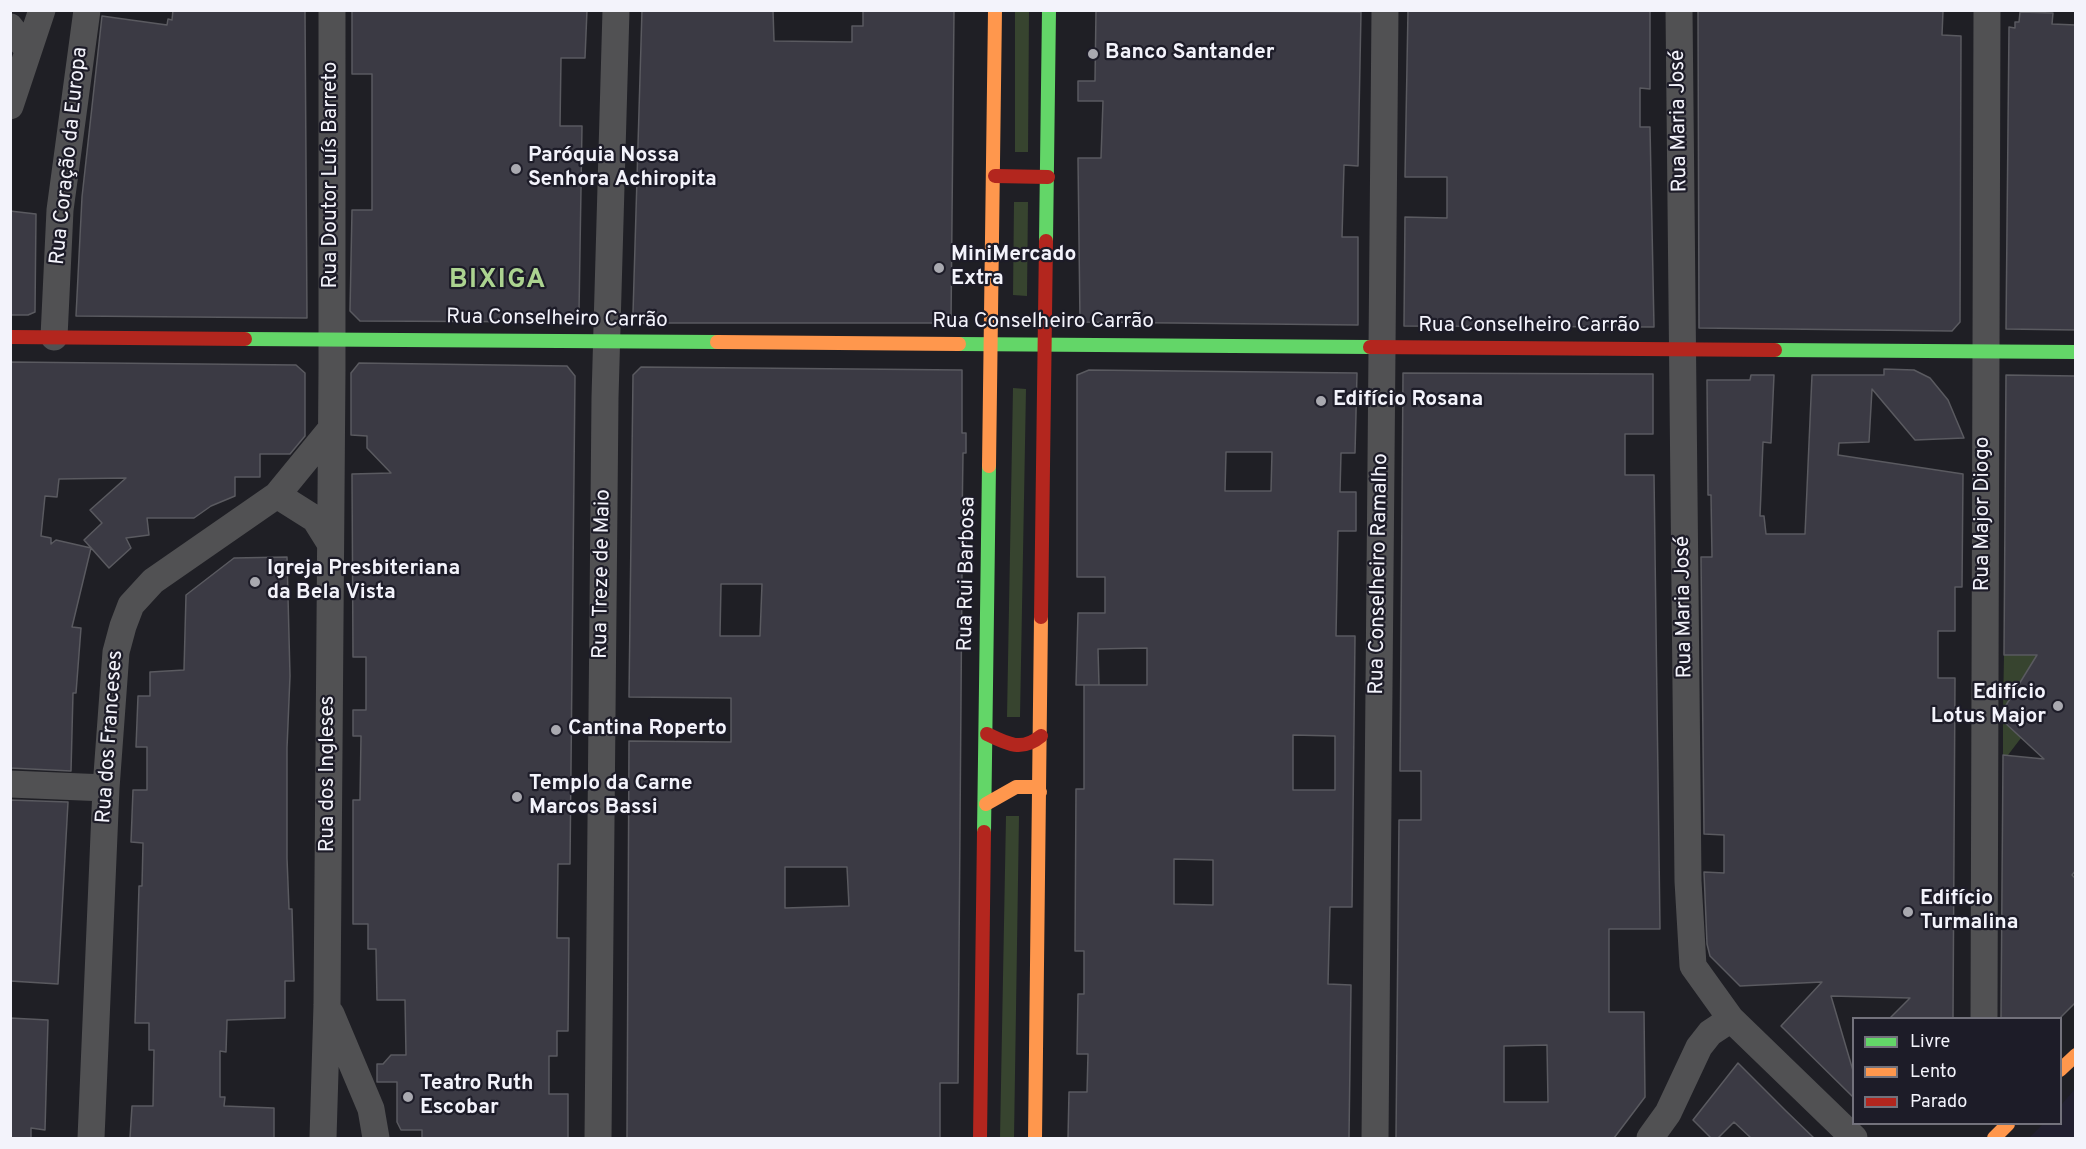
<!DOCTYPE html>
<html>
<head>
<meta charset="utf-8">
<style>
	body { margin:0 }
	#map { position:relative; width:2086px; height:1149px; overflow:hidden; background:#1f1f25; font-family:Overpass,sans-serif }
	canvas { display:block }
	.frame { position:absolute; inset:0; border:12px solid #f3f3fb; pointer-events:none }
	.legend { position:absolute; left:1852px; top:1017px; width:210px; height:108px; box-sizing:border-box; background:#1d1c28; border:2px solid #73727c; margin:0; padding:8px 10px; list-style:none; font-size:18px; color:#f3f3fb }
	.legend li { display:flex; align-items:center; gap:12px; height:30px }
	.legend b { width:30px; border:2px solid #73727c }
</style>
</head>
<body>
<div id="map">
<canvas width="2086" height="1149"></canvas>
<div class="frame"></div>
<ul class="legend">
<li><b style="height:8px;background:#63d668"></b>Livre</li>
<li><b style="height:8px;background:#ff974d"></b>Lento</li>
<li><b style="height:8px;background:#b3261e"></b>Parado</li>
</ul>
</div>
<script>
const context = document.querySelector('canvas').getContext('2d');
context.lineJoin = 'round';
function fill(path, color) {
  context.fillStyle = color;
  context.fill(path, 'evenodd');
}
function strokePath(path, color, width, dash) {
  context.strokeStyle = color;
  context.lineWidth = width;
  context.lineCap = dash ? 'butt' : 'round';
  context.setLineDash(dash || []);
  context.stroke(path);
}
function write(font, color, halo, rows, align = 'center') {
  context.font = font + ' Overpass,sans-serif';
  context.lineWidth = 4.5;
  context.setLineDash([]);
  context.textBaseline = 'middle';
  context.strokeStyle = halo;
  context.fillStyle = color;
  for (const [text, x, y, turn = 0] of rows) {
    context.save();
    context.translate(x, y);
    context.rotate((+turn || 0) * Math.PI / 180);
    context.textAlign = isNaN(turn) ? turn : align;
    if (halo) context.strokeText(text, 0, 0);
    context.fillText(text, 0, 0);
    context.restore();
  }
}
fill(new Path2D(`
	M 2075,1089 L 2075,1138 L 2029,1138 L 2043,1124 L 2060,1124 L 2061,1105 Z`), '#222030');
fill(new Path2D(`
	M 1015,11 L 1029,11 L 1028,152 L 1015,152 Z
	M 1014,202 L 1028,202 L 1027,296 L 1013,295 Z
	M 1013,388 L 1026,389 L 1020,717 L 1007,717 Z
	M 2004,655 L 2046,655 L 2026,672 L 2003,710 Z
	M 2003,721 L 2021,738 L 2008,755 L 2003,755 Z
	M 1006,816 L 1019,816 L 1014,1138 L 1000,1138 Z`), '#37442f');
const building = new Path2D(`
	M 173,10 L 305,10 L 307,318 L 76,316 L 82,197 L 102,16 L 167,25 L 168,19 L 172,20 Z
	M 352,10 L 587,10 L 585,58 L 561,58 L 560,126 L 582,126 L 579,312 L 570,322 L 360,321 L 350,311 L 352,210 L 372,210 L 372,74 L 352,74 Z
	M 642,10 L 773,10 L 774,41 L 852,42 L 852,26 L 863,26 L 863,10 L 954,10 L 951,323 L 643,323 L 633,313 Z
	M 1096,10 L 1361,12 L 1358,166 L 1344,165 L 1342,237 L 1358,237 L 1358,325 L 1080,322 L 1078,158 L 1101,158 L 1103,101 L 1078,101 L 1078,81 L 1095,81 Z
	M 1408,10 L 1650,10 L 1650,89 L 1640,88 L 1640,127 L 1650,127 L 1654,327 L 1404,326 L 1405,217 L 1447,218 L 1447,177 L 1405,177 Z
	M 1698,10 L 1943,11 L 1942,35 L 1961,36 L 1960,322 L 1952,331 L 1699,328 Z
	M 2020,12 L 2053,13 L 2052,24 L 2076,25 L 2076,330 L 2006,329 L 2009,27 L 2015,28 L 2015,22 L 2019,22 Z
	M 10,211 L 36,214 L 35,312 L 28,315 L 10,315 Z
	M 10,362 L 296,365 L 305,373 L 305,436 L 290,454 L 260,454 L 260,477 L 235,477 L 235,496 L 211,506 L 194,518 L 147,518 L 149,535 L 126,538 L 131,548 L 109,568 L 84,540 L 102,523 L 90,510 L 126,478 L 59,479 L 57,497 L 45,496 L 41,536 L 51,538 L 51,544 L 56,540 L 91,548 L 72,627 L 81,628 L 76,693 L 73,693 L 71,771 L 10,768 Z
	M 359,363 L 567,366 L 575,376 L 570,864 L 558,864 L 557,938 L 569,938 L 568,1031 L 557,1031 L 557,1056 L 549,1056 L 549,1094 L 568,1094 L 568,1138 L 422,1138 L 422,1130 L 401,1130 L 397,1122 L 397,1082 L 377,1082 L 377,1064 L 383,1064 L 391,1055 L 406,1055 L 405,1000 L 377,1000 L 376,949 L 368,949 L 368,924 L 353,924 L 353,800 L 360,800 L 361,736 L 353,736 L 353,710 L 366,710 L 366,657 L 353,657 L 352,474 L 391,473 L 367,448 L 367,436 L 351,435 L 351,373 Z
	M 641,367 L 962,370 L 962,433 L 966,433 L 966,453 L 963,453 L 962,524 L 966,524 L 966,570 L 962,570 L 958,1083 L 940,1083 L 940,1138 L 627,1138 L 629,741 L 731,742 L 731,698 L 629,697 L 633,375 ZM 721,584 L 762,584 L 760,636 L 720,636 ZM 785,867 L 847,867 L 849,906 L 785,908 Z
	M 1884,369 L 1914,370 L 1930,378 L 1948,400 L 1964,438 L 1915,440 L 1872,389 L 1869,442 L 1839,443 L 1838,455 L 1963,474 L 1962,587 L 1955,587 L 1955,631 L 1938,631 L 1938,678 L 1955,678 L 1953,1018 L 1890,1018 L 1910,998 L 1831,996 L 1854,1074 L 1854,1098 L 1781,1026 L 1822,982 L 1740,986 L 1710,956 L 1707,944 L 1704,872 L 1724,873 L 1724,835 L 1704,834 L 1701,557 L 1712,557 L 1711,495 L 1708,495 L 1707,380 L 1750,380 L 1751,375 L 1774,375 L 1771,443 L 1763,442 L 1760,516 L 1764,516 L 1766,534 L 1805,534 L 1812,375 L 1884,375 Z
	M 1089,370 L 1357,373 L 1355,453 L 1341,453 L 1340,492 L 1356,492 L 1356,531 L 1338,531 L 1337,583 L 1336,636 L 1355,636 L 1352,907 L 1330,907 L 1328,984 L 1351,985 L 1349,1138 L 1068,1138 L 1069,1092 L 1087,1092 L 1088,1054 L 1077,1054 L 1078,994 L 1084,994 L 1084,951 L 1075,951 L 1076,789 L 1084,789 L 1084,685 L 1147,685 L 1147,648 L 1098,649 L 1099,685 L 1076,685 L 1078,613 L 1105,613 L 1105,577 L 1077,577 L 1077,375 ZM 1226,452 L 1272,452 L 1271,491 L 1225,491 ZM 1293,735 L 1335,736 L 1335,790 L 1293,790 ZM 1174,859 L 1213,860 L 1213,905 L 1174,904 Z
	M 1403,373 L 1653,374 L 1653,434 L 1625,434 L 1625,475 L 1654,475 L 1660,929 L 1609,929 L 1609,1012 L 1644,1012 L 1645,1097 L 1614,1138 L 1396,1138 L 1399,820 L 1421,820 L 1421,771 L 1400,771 ZM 1547,1045 L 1548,1102 L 1504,1102 L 1504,1046 Z
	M 2006,375 L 2076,376 L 2076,870 L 2072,875 L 2076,879 L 2076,1002 L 2060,1018 L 2001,1018 L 2003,755 L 2044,759 L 2003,721 L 2003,710 L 2037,655 L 2004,655 Z
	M 287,557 L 290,676 L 287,748 L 287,858 L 289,909 L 292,909 L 294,981 L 285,981 L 285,1018 L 227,1020 L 226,1052 L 220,1051 L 220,1097 L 225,1097 L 224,1106 L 274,1108 L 274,1138 L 130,1138 L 132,1106 L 153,1106 L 154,1050 L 149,1050 L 149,1023 L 135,1023 L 139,886 L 142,886 L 143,843 L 131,842 L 133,790 L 147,790 L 147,747 L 136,747 L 138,696 L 150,696 L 150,672 L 184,670 L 186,595 L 234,558 Z
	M 10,800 L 68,802 L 58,984 L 10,981 Z
	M 10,1018 L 48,1020 L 45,1130 L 31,1128 L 31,1138 L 10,1138 Z
	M 1738,1063 L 1786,1111 L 1814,1138 L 1751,1138 L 1734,1122 L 1718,1138 L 1711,1138 L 1693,1120 Z`);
fill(building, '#3b3a44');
strokePath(building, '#5a5a60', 1.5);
strokePath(new Path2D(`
	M 1679,10 L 1688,881 L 1693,966 L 1731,1019 L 1854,1138
	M 10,27 L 28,50
	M 10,106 L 42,10
	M 54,337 L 60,210 L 87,10
	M 277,495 L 315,519 L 330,543
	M 10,784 L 106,788
	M 331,1014 L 371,1109 L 376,1138
	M 1984,1018 L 1987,10
	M 91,1138 L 106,788 L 116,652 L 123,626 L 131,605 L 153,581 L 277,495 L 331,429
	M 323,1138 L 327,1005 L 332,369 L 332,10
	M 598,1138 L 605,398 L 616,10
	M 1375,1138 L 1385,10
	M 1650,1138 L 1668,1113 L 1699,1047 L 1710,1033 L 1731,1019`), '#515153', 27);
strokePath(new Path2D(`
	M 1046,241 L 1049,10
	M 245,339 L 717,342
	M 959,344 L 1370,347
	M 1775,350 L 2076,352
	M 984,832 L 989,466`), '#63d668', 14);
strokePath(new Path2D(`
	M 717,342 L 959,344
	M 989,466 L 995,10
	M 986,804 L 1016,787 L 1037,787 L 1040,792
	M 2060,1070 L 2076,1055
	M 1035,1138 L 1041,617
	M 1994,1138 L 2008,1124`), '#ff974d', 14);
strokePath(new Path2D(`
	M 995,176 L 1048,177
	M 10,337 L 245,339
	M 1370,347 L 1775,350
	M 1041,617 L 1046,241
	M 987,734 C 1007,744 1022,752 1041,736
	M 980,1138 L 984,832`), '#b3261e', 14);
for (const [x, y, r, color] of [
	[1093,54,6,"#a9a9b0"],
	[516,169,6,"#a9a9b0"],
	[939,268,6,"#a9a9b0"],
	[1321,401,6,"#a9a9b0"],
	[255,582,6,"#a9a9b0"],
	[2058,706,6,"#a9a9b0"],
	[556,730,6,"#a9a9b0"],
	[517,797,6,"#a9a9b0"],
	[1908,912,6,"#a9a9b0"],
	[408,1097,6,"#a9a9b0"]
]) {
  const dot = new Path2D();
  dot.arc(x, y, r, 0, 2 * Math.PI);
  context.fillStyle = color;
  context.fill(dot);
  strokePath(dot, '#1d1c28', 2);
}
write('bold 21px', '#f3f3fb', '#1d1c28', [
	["Banco Santander",1105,54],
	["Paróquia Nossa",528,157],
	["Senhora Achiropita",528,181],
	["MiniMercado",951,256],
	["Extra",951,280],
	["Edifício Rosana",1333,401],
	["Igreja Presbiteriana",267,570],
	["da Bela Vista",267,594],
	["Edifício",2046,694,"right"],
	["Lotus Major",2046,718,"right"],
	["Cantina Roperto",568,730],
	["Templo da Carne",529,785],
	["Marcos Bassi",529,809],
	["Edifício",1920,900],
	["Turmalina",1920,924],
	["Teatro Ruth",420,1085],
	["Escobar",420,1109]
], 'left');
write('21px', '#f3f3fb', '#1d1c28', [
	["Rua Maria José",1680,121,-91],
	["Rua Coração da Europa",70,156,-84],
	["Rua Doutor Luís Barreto",332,175,-90],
	["Rua Conselheiro Carrão",557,320,1],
	["Rua Conselheiro Carrão",1043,323],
	["Rua Conselheiro Carrão",1529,327],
	["Rua Major Diogo",1984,514,-90],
	["Rua Treze de Maio",603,574,-89],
	["Rua Rui Barbosa",968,574,-89],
	["Rua Conselheiro Ramalho",1380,574,-89],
	["Rua Maria José",1685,607,-91],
	["Rua dos Franceses",111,737,-86],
	["Rua dos Ingleses",329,774,-90]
]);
context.letterSpacing = '1.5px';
write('bold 27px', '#acd390', '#1d1c28', [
	["BIXIGA",498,282]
]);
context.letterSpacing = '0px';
</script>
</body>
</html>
